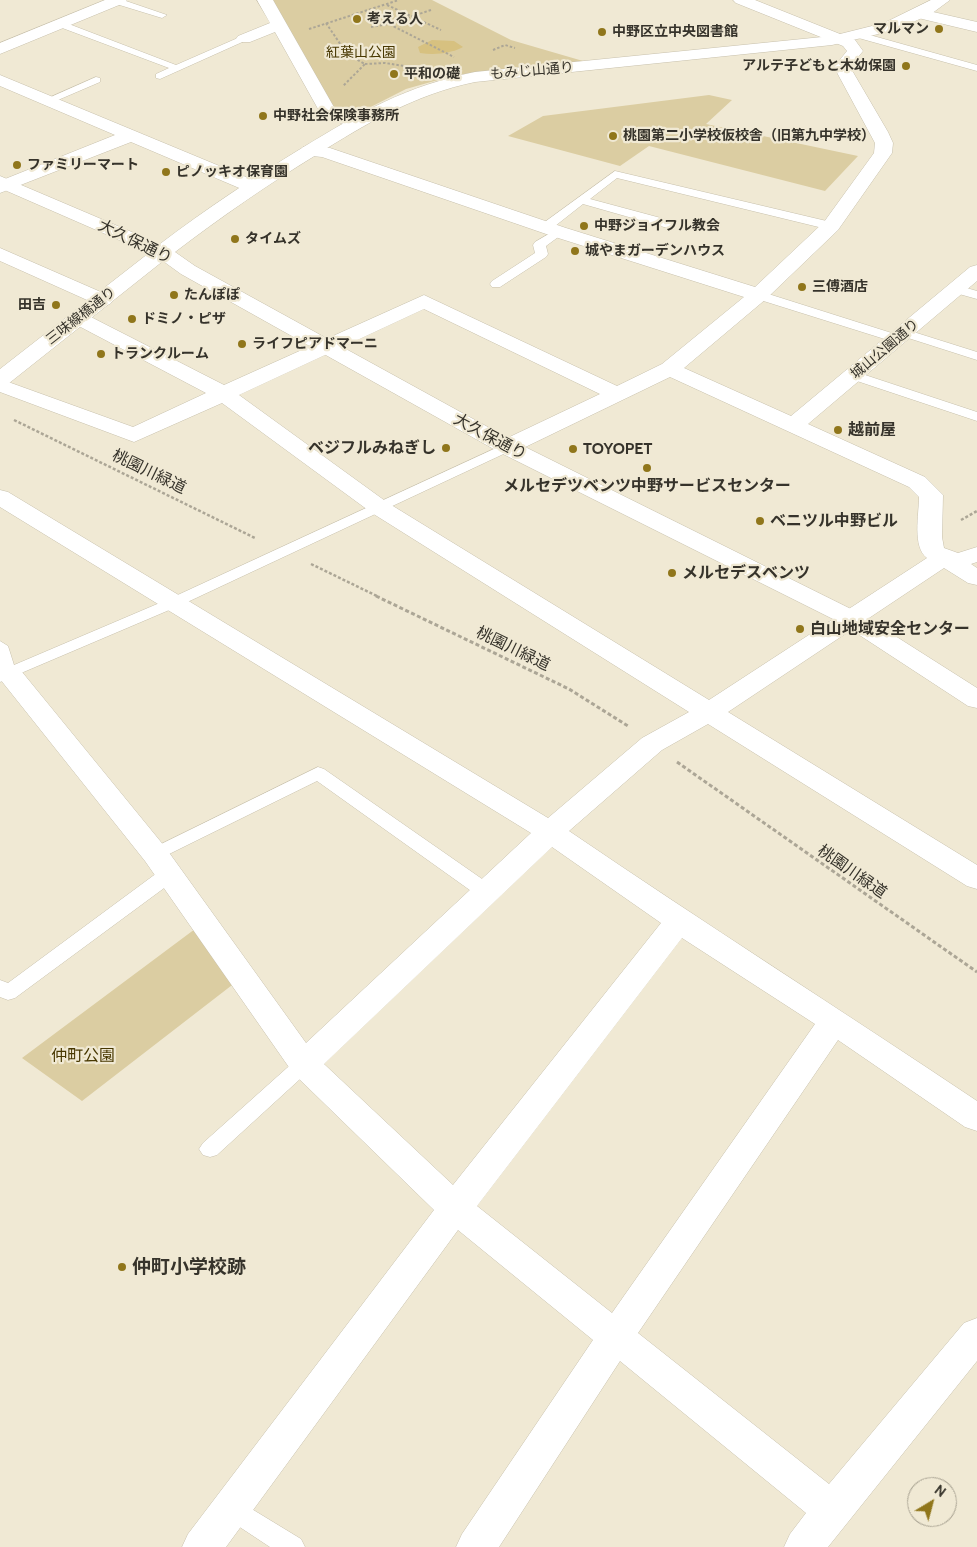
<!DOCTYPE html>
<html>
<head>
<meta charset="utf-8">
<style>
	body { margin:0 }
	#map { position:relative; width:977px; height:1547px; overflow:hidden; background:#f0e9d4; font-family:Cabin,sans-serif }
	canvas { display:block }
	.north { position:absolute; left:907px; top:1477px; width:50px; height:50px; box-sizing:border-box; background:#f0e9d4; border:1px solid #a6a090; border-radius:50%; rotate:37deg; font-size:14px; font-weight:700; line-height:20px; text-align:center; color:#36332b }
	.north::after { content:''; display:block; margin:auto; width:18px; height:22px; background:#90761b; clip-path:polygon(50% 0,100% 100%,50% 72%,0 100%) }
</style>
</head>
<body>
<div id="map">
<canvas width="977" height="1547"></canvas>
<div class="north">N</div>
</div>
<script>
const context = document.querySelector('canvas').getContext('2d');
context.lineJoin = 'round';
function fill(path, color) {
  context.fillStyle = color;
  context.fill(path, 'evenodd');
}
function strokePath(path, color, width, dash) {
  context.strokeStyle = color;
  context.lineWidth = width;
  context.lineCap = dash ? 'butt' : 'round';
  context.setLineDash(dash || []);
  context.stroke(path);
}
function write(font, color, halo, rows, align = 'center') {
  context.font = font + ' Cabin,"Noto Sans JP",sans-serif';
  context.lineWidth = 4.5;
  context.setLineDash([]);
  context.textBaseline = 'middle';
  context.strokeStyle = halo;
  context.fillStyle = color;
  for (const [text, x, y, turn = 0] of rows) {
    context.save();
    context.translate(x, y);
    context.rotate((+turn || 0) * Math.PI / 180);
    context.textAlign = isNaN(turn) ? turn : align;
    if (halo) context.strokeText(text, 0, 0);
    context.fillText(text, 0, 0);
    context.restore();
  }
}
fill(new Path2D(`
	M 266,0 L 432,0 L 511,40 L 583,61 L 470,73 L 445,78 L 406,89 L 355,115 L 334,114 Z
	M 709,95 L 732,100 L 706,124 L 858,156 L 825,191 L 649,146 L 620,166 L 508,136 L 543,116 Z
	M 195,929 L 236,982 L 82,1101 L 22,1058 Z`), '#dbcda2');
fill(new Path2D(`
	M 432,40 L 454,41 L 463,47 C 450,54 434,55 420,53 L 418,47 Z`), '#d7c180');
const lane = new Path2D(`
	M 112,0 L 123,0 L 167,15 L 162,18 L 113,3 Z
	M 61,21 L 176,65 L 240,37 L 244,36 L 249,39 L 160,79 L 156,78 L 156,74 L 169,68 L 57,26 L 56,24 Z
	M 859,32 L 977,65 L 977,71 L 855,37 L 854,35 Z
	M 96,77 L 100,78 L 100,82 L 51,103 L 43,103 L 42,101 Z
	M 615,171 L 835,223 L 837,226 L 831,230 L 617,178 L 590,199 L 672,221 L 674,224 L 672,227 L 664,227 L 583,204 L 550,230 L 542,230 L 540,227 L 542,224 Z
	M 559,228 L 565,232 L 546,246 L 548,254 L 546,257 L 500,287 L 492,287 L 490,284 L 492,281 L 535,253 L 533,245 L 535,242 Z
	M 956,285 L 977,291 L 977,299 L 952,292 L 950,289 Z
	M 759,291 L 898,335 L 899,330 L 904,329 L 977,352 L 977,360 L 902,336 L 901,341 L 891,341 L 754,298 L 753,295 L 754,292 Z
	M 853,371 L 977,412 L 977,421 L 848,378 L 846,375 L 848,372 Z
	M 507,443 L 514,447 L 512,450 L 181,605 L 0,682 L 0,641 L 8,646 L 14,665 L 169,599 Z
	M 318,767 L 324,769 L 495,888 L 497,893 L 495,898 L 488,900 L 481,898 L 317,781 L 161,858 L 155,860 L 149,858 L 146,854 L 149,850 Z
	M 168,869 L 175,870 L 177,875 L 175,880 L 15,998 L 8,1000 L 0,997 L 0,980 L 8,983 L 161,870 Z
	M 304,1056 L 311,1059 L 314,1064 L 311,1069 L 217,1155 L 210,1157 L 203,1155 L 199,1149 L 203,1143 L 297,1059 Z
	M 232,1497 L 301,1539 L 305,1547 L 270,1547 L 223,1516 L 220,1508 L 223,1500 Z`);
const street = new Path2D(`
	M 105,0 L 127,0 L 124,3 L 0,54 L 0,43 Z
	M 257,0 L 273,0 L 335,109 L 361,118 L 364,122 L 361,126 L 349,126 L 322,116 L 275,32 L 250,42 L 238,42 L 236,39 L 238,36 L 270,23 Z
	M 733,0 L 755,0 L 855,40 L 863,51 L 850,67 L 888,132 L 893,143 L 892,153 L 838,230 L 766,299 L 684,368 L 791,416 L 970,267 L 977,265 L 977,281 L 808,424 L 925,477 L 943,495 L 942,537 L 944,548 L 958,553 L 977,547 L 977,562 L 971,564 L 977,568 L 977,585 L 968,583 L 944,568 L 728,712 L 977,865 L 977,889 L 967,886 L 708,724 L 662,750 L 569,831 C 704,923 841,1010 977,1101 L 977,1131 L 965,1127 L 838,1040 L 638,1333 L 829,1484 L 964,1323 L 977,1318 L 977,1361 L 828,1547 L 784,1547 L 790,1534 L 806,1513 L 620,1361 L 499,1547 L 456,1547 L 462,1534 L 593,1340 L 458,1230 L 226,1547 L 182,1547 L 188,1534 L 434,1210 L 293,1073 L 145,861 L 0,679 L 0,667 L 9,665 L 18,667 L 165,847 L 306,1043 L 531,833 L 0,507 L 0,490 L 8,492 L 548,818 L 642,738 L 689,712 L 372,513 L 222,403 L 134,442 L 0,392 L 0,379 L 133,427 L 206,393 L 73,323 L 70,319 L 73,315 L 80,313 L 87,315 L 224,385 L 424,295 L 617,386 L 662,364 L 744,297 L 552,236 L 322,157 L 303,155 L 300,151 L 303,147 L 309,146 L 330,148 L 566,228 L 755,287 L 824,222 L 874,153 L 875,143 L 834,67 L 847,51 L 843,46 L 736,3 ZM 424,309 L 600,394 L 499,442 L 496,447 L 499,452 L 507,454 L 515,452 L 670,377 L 909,487 L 919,497 C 919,514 912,547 927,558 L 709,700 L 388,503 L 239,395 ZM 552,847 L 661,923 L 453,1185 L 324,1064 ZM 682,938 L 815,1024 L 612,1313 L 477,1206 Z
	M 920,9 L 977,22 L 977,32 L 914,17 L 912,14 Z
	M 0,75 L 258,182 L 260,186 L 258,190 L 244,190 L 131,142 L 0,193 L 0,181 L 115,135 L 0,86 Z
	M 0,248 L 110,296 L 113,300 L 110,304 L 103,306 L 96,304 L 0,261 Z`);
const secondary = new Path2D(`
	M 931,0 L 950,0 L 931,14 L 895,30 L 832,45 L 475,82 C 416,94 367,123 316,155 C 267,185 221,217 175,252 L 195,266 L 515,442 L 859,613 L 977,688 L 977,708 L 968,706 L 841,623 L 499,452 L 181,274 L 163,261 L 8,384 L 0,385 L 0,369 L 149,253 L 0,188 L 0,176 L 160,244 C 206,209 253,178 302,148 C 361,112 406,86 475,72 L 832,36 L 884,23 Z`);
strokePath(lane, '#c7c0ac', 1);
strokePath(street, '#c7c0ac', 1);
strokePath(secondary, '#c7c0ac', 1);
strokePath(new Path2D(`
	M 387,5 L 441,30
	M 431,10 L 389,24 L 454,57
	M 326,23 L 347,54 L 365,64 L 343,86
	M 371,27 L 389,24
	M 309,29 L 399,0
	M 493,50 L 505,45 L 515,48
	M 365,64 L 385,63 L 417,68`), '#aca696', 2, [2.5, 2]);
strokePath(new Path2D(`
	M 14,420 L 255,538
	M 961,520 L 977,511
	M 311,564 L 379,597`), '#aca696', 2.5, [3, 2]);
strokePath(new Path2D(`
	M 376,596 L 569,689 L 628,726
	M 677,762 L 977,972`), '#aca696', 3, [4, 2.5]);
fill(lane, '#fff');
fill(street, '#fff');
fill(secondary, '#fff');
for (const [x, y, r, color] of [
	[357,19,5,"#90761b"],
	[939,29,5,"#90761b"],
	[602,32,5,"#90761b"],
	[906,66,5,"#90761b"],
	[394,74,5,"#90761b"],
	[263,116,5,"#90761b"],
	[613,136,5,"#90761b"],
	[17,165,5,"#90761b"],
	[166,172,5,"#90761b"],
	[584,226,5,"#90761b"],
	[235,239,5,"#90761b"],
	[575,251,5,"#90761b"],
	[802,287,5,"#90761b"],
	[174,295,5,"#90761b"],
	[56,305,5,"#90761b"],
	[132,319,5,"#90761b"],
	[242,344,5,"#90761b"],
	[101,354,5,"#90761b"],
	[838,430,5,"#90761b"],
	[446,448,5,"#90761b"],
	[573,449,5,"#90761b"],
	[647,468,5,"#90761b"],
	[760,521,5,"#90761b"],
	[672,573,5,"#90761b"],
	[800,629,5,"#90761b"],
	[122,1267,5,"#90761b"]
]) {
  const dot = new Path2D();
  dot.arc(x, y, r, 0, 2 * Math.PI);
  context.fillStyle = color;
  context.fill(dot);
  strokePath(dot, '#f0e9d4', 2);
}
write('bold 14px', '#36332b', '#f0e9d4', [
	["考える人",367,19],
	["マルマン",929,29,"right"],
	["中野区立中央図書館",612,32],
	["アルテ子どもと木幼保園",896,66,"right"],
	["平和の礎",404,74],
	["中野社会保険事務所",273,116],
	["桃園第二小学校仮校舎（旧第九中学校）",623,136],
	["ファミリーマート",27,165],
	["ピノッキオ保育園",176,172],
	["中野ジョイフル教会",594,226],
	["タイムズ",245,239],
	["城やまガーデンハウス",585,251],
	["三傅酒店",812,287],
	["たんぽぽ",184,295],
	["田吉",46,305,"right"],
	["ドミノ・ピザ",142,319],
	["ライフピアドマーニ",252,344],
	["トランクルーム",111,354]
], 'left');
write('14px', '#483801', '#f0e9d4', [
	["紅葉山公園",361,53]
]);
write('14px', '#36332b', '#f0e9d4', [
	["もみじ山通り",532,71,-5],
	["三味線橋通り",81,316,-38],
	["城山公園通り",885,349,-40]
]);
write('16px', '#36332b', '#f0e9d4', [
	["大久保通り",135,242,26],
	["大久保通り",490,437,28],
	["桃園川緑道",149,472,26],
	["桃園川緑道",513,649,26],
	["桃園川緑道",852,872,35]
]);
write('bold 16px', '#36332b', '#f0e9d4', [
	["越前屋",848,430],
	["ベジフルみねぎし",436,448,"right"],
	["TOYOPET",583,449],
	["メルセデツベンツ中野サービスセンター",647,486,"center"],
	["ベニツル中野ビル",770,521],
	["メルセデスベンツ",682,573],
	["白山地域安全センター",810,629]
], 'left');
write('16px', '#483801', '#f0e9d4', [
	["仲町公園",83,1056]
]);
write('bold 19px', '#36332b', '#f0e9d4', [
	["仲町小学校跡",132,1267]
], 'left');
</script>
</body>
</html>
